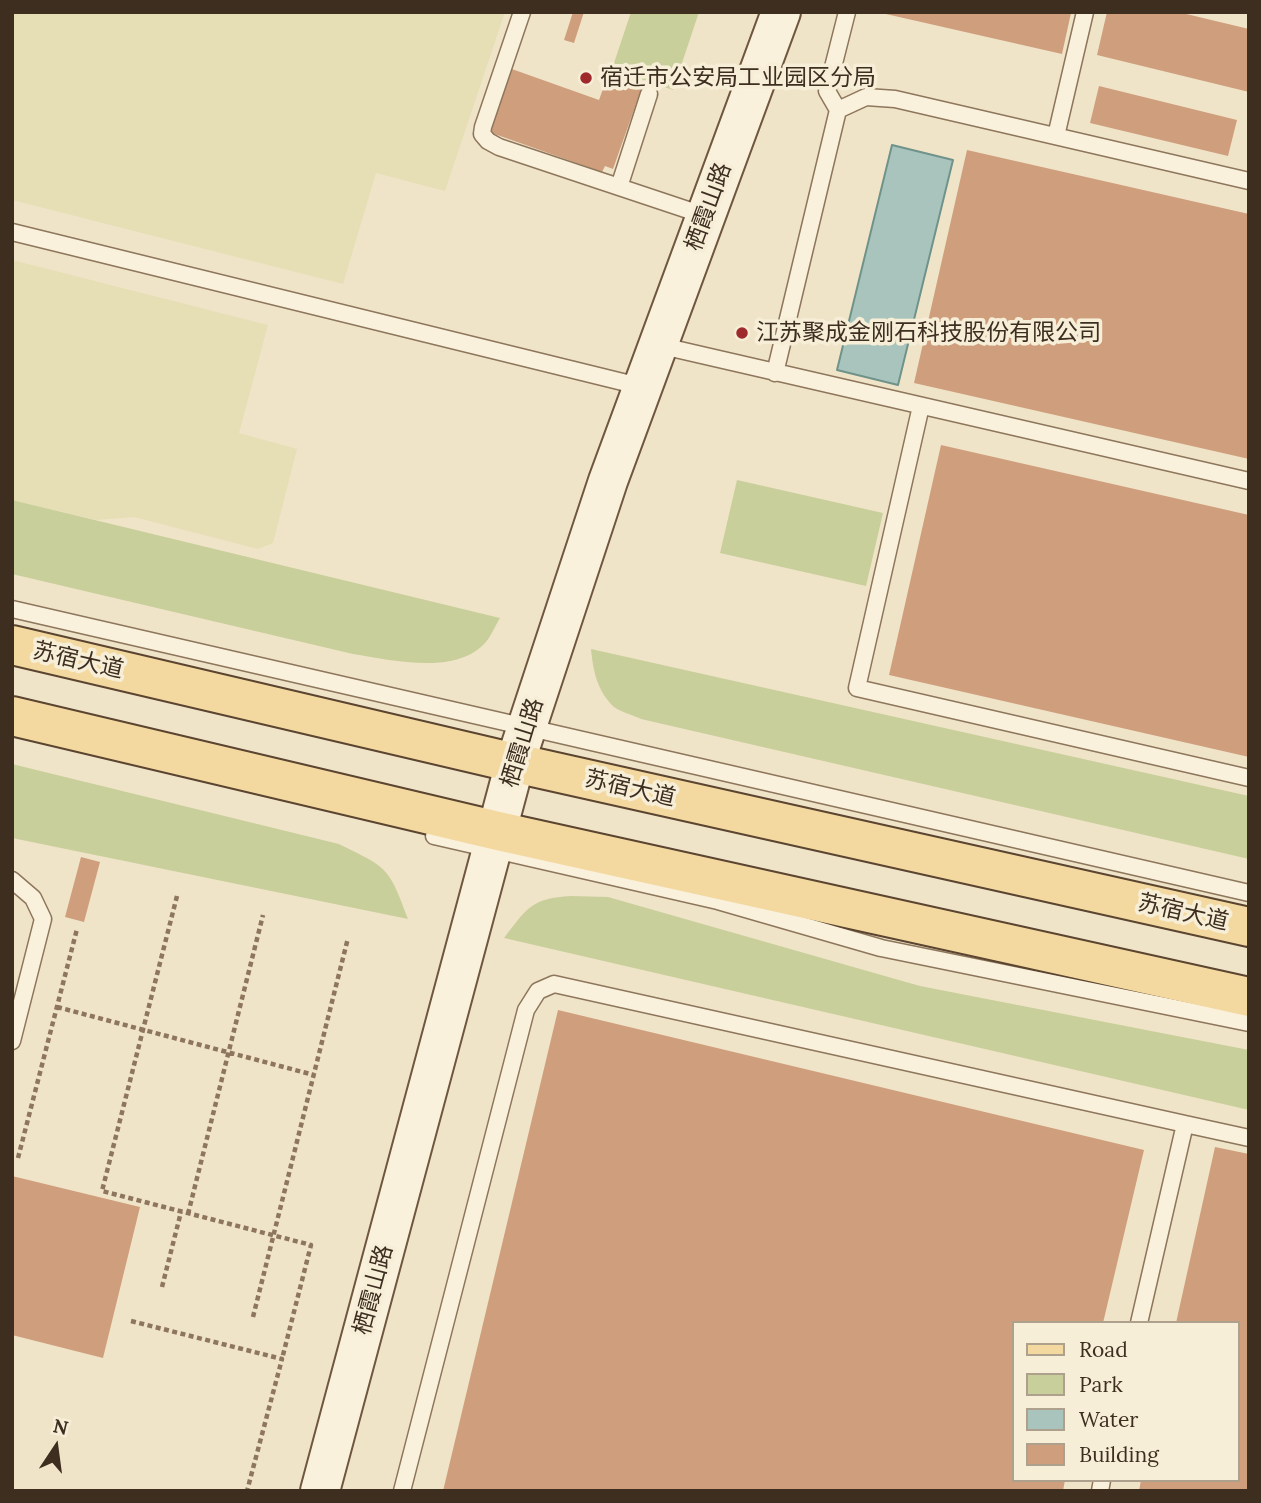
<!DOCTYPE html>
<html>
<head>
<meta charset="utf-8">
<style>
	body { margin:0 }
	#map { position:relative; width:1261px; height:1503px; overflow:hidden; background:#f0e4c8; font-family:Lora,serif }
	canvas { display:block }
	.frame { position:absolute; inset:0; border:14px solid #3d2e20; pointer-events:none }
	.legend { position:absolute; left:1012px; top:1321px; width:228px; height:161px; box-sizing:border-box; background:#f7eed8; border:2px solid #ada18e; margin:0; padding:9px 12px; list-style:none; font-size:21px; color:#3d2e20 }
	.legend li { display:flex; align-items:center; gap:14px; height:35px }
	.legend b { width:35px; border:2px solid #ada18e }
	.north { position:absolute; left:21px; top:1412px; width:70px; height:70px; -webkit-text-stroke:5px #f7eed8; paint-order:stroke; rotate:13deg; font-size:19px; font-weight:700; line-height:28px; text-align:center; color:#3d2e20 }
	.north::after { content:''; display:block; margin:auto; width:24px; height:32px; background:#3d2e20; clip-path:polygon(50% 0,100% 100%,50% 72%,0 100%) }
</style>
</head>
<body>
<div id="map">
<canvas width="1261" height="1503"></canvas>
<div class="frame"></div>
<ul class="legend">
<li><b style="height:9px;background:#f3d9a0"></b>Road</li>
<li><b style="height:19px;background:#c9cf9b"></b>Park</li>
<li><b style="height:19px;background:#a9c4bc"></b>Water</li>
<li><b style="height:19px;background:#cf9f7d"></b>Building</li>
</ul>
<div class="north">N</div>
</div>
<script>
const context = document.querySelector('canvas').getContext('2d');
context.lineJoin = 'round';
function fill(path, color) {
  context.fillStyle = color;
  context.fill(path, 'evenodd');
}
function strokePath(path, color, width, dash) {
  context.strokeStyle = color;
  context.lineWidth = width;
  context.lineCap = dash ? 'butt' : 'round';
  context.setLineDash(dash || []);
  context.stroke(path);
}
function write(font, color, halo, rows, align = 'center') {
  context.font = font + ' Lora,"Noto Sans SC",serif';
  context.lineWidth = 7;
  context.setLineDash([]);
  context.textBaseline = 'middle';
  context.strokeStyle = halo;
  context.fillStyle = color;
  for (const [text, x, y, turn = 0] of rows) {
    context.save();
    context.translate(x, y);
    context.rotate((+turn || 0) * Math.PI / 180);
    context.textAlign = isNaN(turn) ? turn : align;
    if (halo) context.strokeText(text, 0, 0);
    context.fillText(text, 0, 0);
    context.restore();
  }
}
fill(new Path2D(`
	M 12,12 L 505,12 L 445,191 L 376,173 L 343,284 L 12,200 Z
	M 12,260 L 268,325 L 239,433 L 297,449 L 273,543 L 258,549 L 134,517 L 97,520 L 12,500 Z`), '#e6deb5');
fill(new Path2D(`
	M 631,12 L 699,12 L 673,90 L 612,69 Z
	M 737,480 L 883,513 L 866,586 L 720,553 Z
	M 12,500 L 500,618 C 495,626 490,639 483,645 C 453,675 390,660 353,654 L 12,574 Z
	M 591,649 L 1249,796 L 1249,859 L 641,719 C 633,715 621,712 614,707 C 597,691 593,670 591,649 Z
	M 12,764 L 339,844 C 388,868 389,867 408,919 L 12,838 Z
	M 571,896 L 608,897 L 920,986 L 1249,1050 L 1249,1110 L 504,938 C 527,908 532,898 571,896 Z`), '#c9cf9b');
const water = new Path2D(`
	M 892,145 L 953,160 L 898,385 L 837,370 Z`);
fill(water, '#a9c4bc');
strokePath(water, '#6f938a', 2);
fill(new Path2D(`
	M 573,12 L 584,12 L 574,43 L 564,40 Z
	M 877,12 L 1070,12 L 1071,13 L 1062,54 Z
	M 1107,12 L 1178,12 L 1249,29 L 1249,92 L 1097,55 Z
	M 509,68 L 599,100 L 608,75 L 642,87 L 613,169 L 605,166 L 602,172 L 486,131 Z
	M 1099,86 L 1237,120 L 1228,156 L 1090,123 Z
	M 967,150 L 1249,214 L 1249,459 L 914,383 Z
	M 941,445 L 1249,515 L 1249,757 L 889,675 Z
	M 81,857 L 100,862 L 84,922 L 65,917 Z
	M 558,1010 L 1144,1150 L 1103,1323 L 1014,1323 L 1014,1480 L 1065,1480 L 1063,1491 L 443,1491 Z
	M 1215,1147 L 1249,1154 L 1249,1491 L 1139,1491 L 1141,1480 L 1238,1480 L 1238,1323 L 1176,1323 Z
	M 12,1176 L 140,1207 L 103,1358 L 12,1335 Z`), '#cf9f7d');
const lane = new Path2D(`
	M 522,12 L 483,127 L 482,134 L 488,141 L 499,147 L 706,216
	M 838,110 L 827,91 L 847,12
	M 1056,136 L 1085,12
	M 619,187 L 649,94
	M 12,232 L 643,387
	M 658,345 L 1249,481
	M 775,373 L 838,110 L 866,97 L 895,99 L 1249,181
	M 921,406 L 857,688 L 1249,778
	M 12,609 L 1249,893
	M 434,836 L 718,901 L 881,948 L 1249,1023
	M 12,880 L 33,898 L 43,919 L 12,1041
	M 1185,1124 L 1249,1138
	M 402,1491 L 526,1010 L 538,991 L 554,984 L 1185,1124 L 1139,1323
	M 1100,1491 L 1102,1480`);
const secondary = new Path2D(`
	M 320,1491 L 515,763 L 608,481 L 781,12`);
const primary = new Path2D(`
	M 12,645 L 515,763 L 1249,927
	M 12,716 L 498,831 L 1249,997`);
strokePath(lane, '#8d765c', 19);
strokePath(secondary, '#6f573f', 42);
strokePath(primary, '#5b4430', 42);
strokePath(new Path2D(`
	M 177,896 L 102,1191 L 311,1245 L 282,1359
	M 57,1007 L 314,1075
	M 18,1158 L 77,929
	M 188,1214 L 263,915
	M 162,1287 L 181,1212
	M 253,1317 L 348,938
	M 131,1321 L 282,1359 L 247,1491`), '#8d765c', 4.5, [5, 3.5]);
strokePath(lane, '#faf1dc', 16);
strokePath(secondary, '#faf1dc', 38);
strokePath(primary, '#f3d9a0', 38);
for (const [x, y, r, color] of [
	[586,78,7,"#9e2a2b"],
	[742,333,7,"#9e2a2b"]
]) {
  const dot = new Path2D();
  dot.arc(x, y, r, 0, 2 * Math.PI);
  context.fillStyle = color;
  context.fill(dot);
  strokePath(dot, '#f7eed8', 2.5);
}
write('23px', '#3d2e20', '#f7eed8', [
	["宿迁市公安局工业园区分局",600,78],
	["江苏聚成金刚石科技股份有限公司",756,333]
], 'left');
write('23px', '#3d2e20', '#f7eed8', [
	["栖霞山路",709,207,-70],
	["苏宿大道",78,661,13],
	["栖霞山路",523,743,-73],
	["苏宿大道",630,789,13],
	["苏宿大道",1183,913,13],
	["栖霞山路",374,1290,-75]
]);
</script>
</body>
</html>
